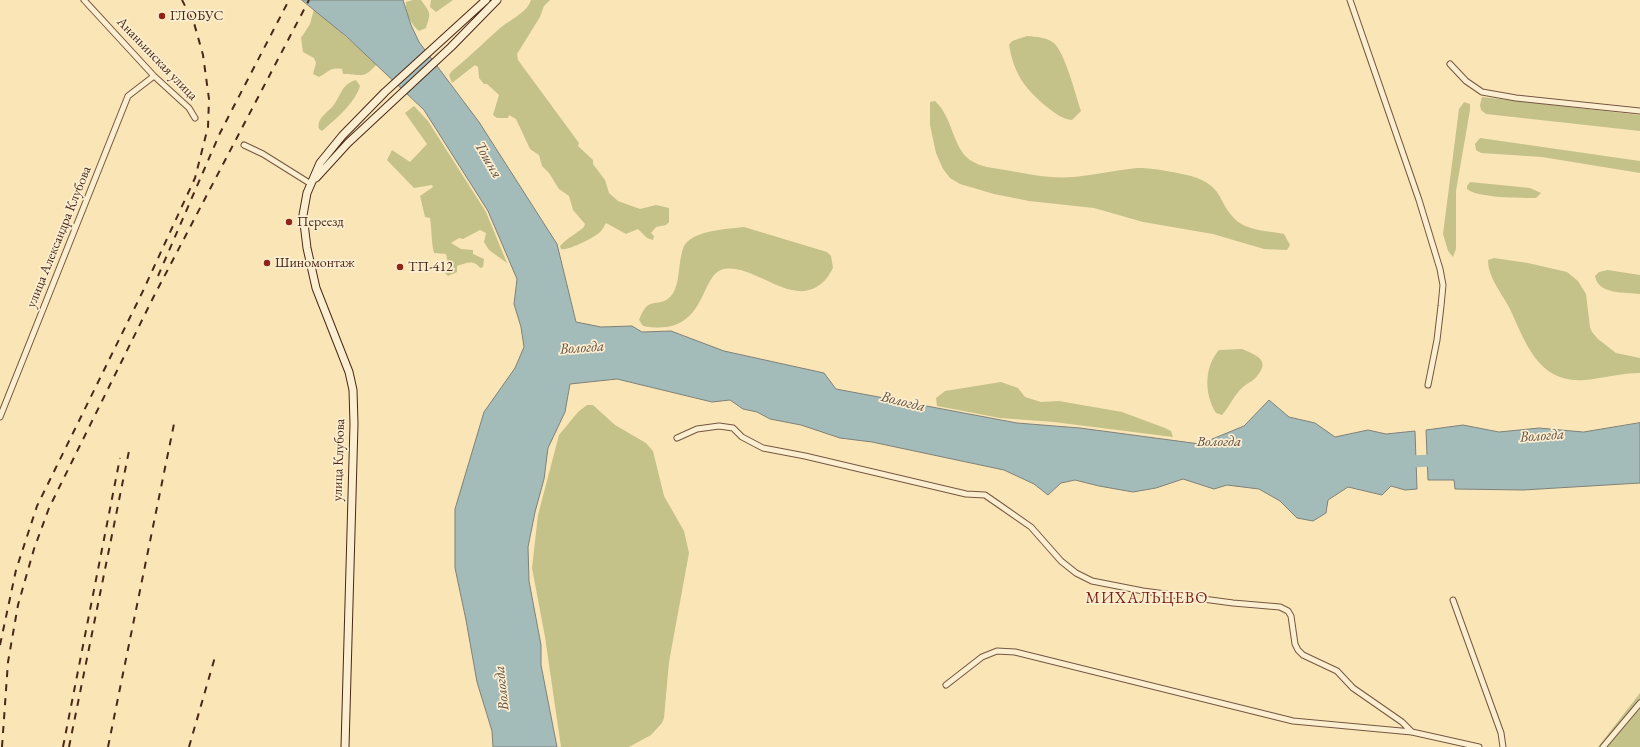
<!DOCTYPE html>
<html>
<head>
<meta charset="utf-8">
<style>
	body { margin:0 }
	canvas { display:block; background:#fae5b6 }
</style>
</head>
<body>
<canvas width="1640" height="747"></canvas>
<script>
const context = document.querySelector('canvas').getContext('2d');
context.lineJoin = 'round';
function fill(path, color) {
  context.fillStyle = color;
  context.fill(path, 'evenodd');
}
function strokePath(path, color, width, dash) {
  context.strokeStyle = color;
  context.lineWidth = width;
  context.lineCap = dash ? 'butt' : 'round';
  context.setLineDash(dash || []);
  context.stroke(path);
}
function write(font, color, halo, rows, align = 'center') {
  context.font = font + ' "EB Garamond",serif';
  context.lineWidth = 3.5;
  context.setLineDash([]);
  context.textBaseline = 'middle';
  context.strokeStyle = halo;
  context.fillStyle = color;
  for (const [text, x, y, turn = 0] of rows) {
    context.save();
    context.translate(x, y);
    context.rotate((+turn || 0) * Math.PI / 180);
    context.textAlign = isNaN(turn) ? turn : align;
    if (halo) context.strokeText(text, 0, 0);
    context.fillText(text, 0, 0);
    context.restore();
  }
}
fill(new Path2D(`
	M 413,0 L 421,0 C 431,14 431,12 426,28 L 419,31 C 411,25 405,12 406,2 Z
	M 431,0 L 453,0 L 436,12 L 430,7 Z
	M 531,0 L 550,0 L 544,6 L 540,17 L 517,54 L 518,60 L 579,143 L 578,146 L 593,160 L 593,164 L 605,180 L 609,193 L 618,201 L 640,209 L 656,205 L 669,208 L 669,222 L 666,225 L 656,227 L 651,233 L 654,236 L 653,240 L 647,238 L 638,229 L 626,234 L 606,223 C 604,226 603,229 601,231 C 596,237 568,251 561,249 L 560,246 C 567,238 576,234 584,227 L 585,224 L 573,210 L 569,196 L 559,189 L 549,173 L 542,166 L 539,155 L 530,149 L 516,119 L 509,115 L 508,118 L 497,118 L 493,115 L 499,95 L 487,84 L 484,84 L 479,78 L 478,67 L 475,65 L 452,83 L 449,75 L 452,71 C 468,58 483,43 499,29 C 509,20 527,13 531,0 Z
	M 314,9 L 377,64 C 363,80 362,74 343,74 L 342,69 C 329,67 328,73 319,77 L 313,74 L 316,63 L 314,58 L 303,52 L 301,38 L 310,24 Z
	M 1027,36 C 1037,37 1046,37 1054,43 C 1065,53 1076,96 1081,111 L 1072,120 C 1062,119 1055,113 1047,107 C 1025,89 1014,74 1009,45 L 1012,41 Z
	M 356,80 L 360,86 C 355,103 336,119 322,131 L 319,129 C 316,117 330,112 335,103 C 342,93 342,84 356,80 Z
	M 1482,97 L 1640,115 L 1640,131 L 1486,114 L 1481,110 L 1480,105 Z
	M 935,101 C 953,117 952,147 970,160 C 980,167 993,168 1005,170 C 1028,174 1050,179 1074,177 C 1095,175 1116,170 1137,168 C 1149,167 1180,173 1191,176 C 1226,187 1216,202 1237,221 C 1249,231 1270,231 1284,234 L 1290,245 L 1287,250 L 1264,249 L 1213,234 L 1143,222 L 1094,208 L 1029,201 L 994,194 L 960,184 L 950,178 L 943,169 L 936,153 L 930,125 L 930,102 Z
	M 1464,102 L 1470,104 L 1470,110 L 1456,191 L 1456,249 L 1453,257 L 1448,251 L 1443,234 L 1459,109 Z
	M 414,106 L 428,121 L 486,212 L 507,263 L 489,250 L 484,242 L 486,233 L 480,230 L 463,239 L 459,238 L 451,243 L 461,249 L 473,250 L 473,254 L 484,259 L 483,267 L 480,268 C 474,259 466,263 457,266 L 457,272 L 448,276 L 444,272 L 449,268 L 446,254 L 434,253 C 431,241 432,231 430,218 L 425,217 L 420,196 L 433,187 L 432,185 L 414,188 L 387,160 L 392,150 L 410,162 L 427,144 L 405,113 Z
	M 1480,138 L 1640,161 L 1640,173 L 1542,157 L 1481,153 L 1476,150 L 1475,144 Z
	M 1470,182 L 1530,188 L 1541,193 L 1536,198 C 1522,198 1477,198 1467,189 L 1467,186 Z
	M 744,227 L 827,252 L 831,256 L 833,268 C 830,273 827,279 822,283 C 792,309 756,264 724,269 C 698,274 709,338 643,326 L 639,320 C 649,293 658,310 671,296 C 677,289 678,278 679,270 C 680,262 681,253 684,246 C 693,230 728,229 744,227 Z
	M 1494,258 L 1528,263 L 1567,272 L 1578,281 L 1586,294 L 1590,327 L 1592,332 L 1598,339 L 1616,353 L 1640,358 L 1640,373 C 1622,373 1604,378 1585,380 C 1539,384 1526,344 1510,309 C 1502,293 1488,278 1488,260 Z
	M 1608,270 L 1640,275 L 1640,294 C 1625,292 1598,295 1595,276 L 1599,272 Z
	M 1242,349 C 1256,355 1271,360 1257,376 C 1254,381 1247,383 1242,388 C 1234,395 1230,406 1222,415 L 1216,413 C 1204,394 1204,367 1219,350 Z
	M 1001,382 L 1018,388 L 1025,397 L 1041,402 L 1059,401 L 1122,412 L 1165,428 L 1171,431 L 1173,437 L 1054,422 L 1000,418 L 937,406 L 936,398 L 945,391 Z
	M 587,405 L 593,405 L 615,425 L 646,443 L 653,451 L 664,496 L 684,531 L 689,553 L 669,662 L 664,718 L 662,723 L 651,735 L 629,747 L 561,747 L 545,637 L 532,568 L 538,515 L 559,435 L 578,412 Z
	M 1640,693 L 1640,747 L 1598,747 Z`), '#c5c289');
const water = new Path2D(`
	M 302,0 L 403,0 L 411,25 L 419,42 L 479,122 L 557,244 L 576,322 L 601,327 L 632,326 L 642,332 L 671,331 L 724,351 L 824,373 L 836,389 L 1017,423 L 1080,428 L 1200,444 L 1244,426 L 1269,400 L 1289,417 L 1315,423 L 1335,437 L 1368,430 L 1386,434 L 1415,431 L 1417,489 L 1405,490 L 1391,486 L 1382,495 L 1348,487 L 1328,500 L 1326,513 L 1313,521 L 1297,518 L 1280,501 L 1259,489 L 1227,485 L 1214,489 L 1183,479 L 1156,488 L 1133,492 L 1099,486 L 1075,480 L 1061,483 L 1048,495 L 1034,484 L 1004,470 L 872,442 L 840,438 L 801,425 L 770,419 L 757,412 L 743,409 L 730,400 L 712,402 L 617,379 L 570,384 L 565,412 L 548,448 L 544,479 L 535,512 L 528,547 L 529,581 L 541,645 L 541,665 L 557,747 L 493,747 L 492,731 L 477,682 L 466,620 L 455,568 L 455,509 L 484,412 L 515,368 L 524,347 L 521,327 L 514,304 L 517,279 L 488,211 L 424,110 L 347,37 Z
	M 1640,423 L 1640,483 L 1523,490 L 1455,489 L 1454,480 L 1428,480 L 1426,430 L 1463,425 L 1499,432 L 1539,428 L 1583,432 Z`);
fill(water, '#a3bcb9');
strokePath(water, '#7f8179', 1);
strokePath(new Path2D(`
	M 1399,462 L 1443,460`), '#a3bcb9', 12);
const minor = new Path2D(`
	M 84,0 L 154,76 L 189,108 L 195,118
	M 1350,0 L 1419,200 L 1440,269 L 1443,285 L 1441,306 L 1437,340 L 1428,385
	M 1450,64 L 1466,81 L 1482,92 L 1516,98 L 1640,111
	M 244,145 L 263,154 L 311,184
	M 0,417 L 128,96 L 154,76
	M 677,438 L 697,429 L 719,426 L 733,428 L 742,437 L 763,448 L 805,456 L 966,494 L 985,495 L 998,504 L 1031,527 L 1061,561 L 1076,573 L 1092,581 L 1143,591 L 1233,603 L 1280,607 L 1288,611 L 1291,616 L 1295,644 L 1298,650 L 1303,655 L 1337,671 L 1353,688 L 1402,722 L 1412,732
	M 1453,600 L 1501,733 L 1503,747
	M 946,685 L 982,657 L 997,651 L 1015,652 L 1293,721 L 1412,732 L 1479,747
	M 1603,747 L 1640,703`);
const secondary = new Path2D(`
	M 316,178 L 348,143 L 451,47 L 497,0
	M 345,747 L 354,424 L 353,390 L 349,372 L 316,288 L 307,248 L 303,215 L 307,193 L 320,163 L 342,136 L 385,92 L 486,0`);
strokePath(minor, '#755740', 7);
strokePath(secondary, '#492819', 9);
strokePath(minor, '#fceed0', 5);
strokePath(secondary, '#fceed0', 7);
strokePath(new Path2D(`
	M 158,276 L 220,133 L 289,0
	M 0,645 L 16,570 L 37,506 L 142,293 L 195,178 L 208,127 L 209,99 L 203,55 L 194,23 L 182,0
	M 2,747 L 8,662 L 18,605 L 34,549 L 49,508 L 154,296 L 309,0
	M 63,747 L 120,458
	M 69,747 L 130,446
	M 108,747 L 175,419
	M 189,747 L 215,657`), '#492819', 2, [7, 7]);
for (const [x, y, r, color] of [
	[162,16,4,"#8f2418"],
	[289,222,4,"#8f2418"],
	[267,263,4,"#8f2418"],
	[400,267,4,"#8f2418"]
]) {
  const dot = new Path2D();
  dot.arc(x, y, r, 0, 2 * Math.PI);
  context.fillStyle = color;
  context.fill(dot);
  strokePath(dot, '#fceed0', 1.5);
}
write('14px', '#492819', '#fceed0', [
	["ГЛОБУС",170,16],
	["Переезд",297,222],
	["Шиномонтаж",275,263],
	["ТП-412",408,267]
], 'left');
write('14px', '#492819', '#fceed0', [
	["Ананьинская улица",157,59,46],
	["улица Александра Клубова",59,237,-68],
	["улица Клубова",339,460,-88]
]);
write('italic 15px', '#604d41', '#fceed0', [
	["Тошня",488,160,60],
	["Вологда",582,348,-4],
	["Вологда",903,402,14],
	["Вологда",1542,436,-4],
	["Вологда",1219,442],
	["Вологда",502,688,-96]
]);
context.letterSpacing = '1px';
write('16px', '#7a1f14', '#fceed0', [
	["МИХАЛЬЦЕВО",1147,599]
]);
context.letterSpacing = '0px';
</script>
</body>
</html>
